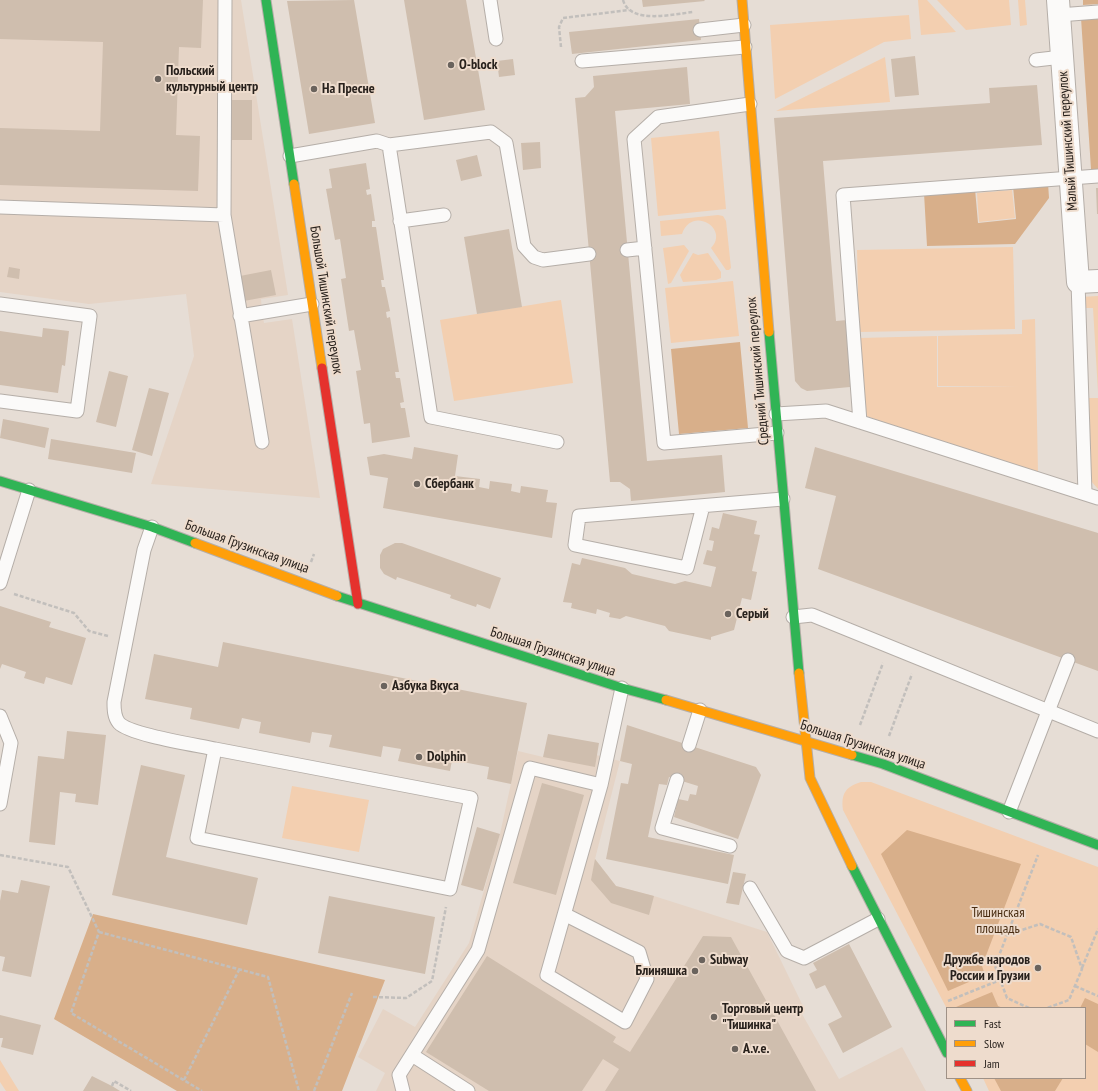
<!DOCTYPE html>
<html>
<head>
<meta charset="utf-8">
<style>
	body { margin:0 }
	#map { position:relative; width:1098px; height:1091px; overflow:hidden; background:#e6ddd5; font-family:"PT Sans Narrow",sans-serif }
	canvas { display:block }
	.legend { position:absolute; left:946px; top:1007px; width:140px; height:72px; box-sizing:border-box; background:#eedccd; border:1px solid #9f9186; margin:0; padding:5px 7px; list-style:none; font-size:12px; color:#28211c }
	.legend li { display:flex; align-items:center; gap:8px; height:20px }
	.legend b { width:20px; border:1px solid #9f9186 }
</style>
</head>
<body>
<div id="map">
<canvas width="1098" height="1091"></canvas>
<ul class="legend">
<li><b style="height:5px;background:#30b455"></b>Fast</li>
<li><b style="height:5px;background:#ff9f0a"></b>Slow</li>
<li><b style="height:5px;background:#e5322d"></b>Jam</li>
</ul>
</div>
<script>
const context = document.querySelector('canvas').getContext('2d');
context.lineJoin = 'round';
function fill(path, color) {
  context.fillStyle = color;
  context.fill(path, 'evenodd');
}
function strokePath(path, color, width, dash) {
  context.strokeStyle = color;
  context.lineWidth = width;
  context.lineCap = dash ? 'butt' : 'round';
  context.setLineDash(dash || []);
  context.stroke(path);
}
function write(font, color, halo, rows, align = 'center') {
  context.font = font + ' "PT Sans Narrow",sans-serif';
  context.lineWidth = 4;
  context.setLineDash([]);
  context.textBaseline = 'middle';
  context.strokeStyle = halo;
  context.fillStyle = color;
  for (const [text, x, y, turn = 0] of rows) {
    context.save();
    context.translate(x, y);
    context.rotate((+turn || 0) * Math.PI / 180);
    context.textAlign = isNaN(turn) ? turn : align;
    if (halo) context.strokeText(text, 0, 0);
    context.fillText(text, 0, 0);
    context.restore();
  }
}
fill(new Path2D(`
	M 0,0 L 241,0 L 288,295 L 261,299 L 262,312 L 264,323 L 292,319 L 320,498 L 151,484 L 194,356 L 186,294 L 89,304 L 0,292 Z
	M 518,751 L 543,757 L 596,755 L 620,761 L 595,859 L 616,886 L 654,896 L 767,932 L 802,1004 L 798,1007 L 839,1079 L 902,1047 L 926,1091 L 376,1091 L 385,1073 L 358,1057 L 383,1009 L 415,1027 L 469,943 L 500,834 Z`), '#e5d4c6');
fill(new Path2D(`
	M 918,0 L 927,0 L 956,32 L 921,35 Z
	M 937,0 L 1009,0 L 1011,25 L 966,30 Z
	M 1018,0 L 1025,0 L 1027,25 L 1020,26 Z
	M 909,15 L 911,39 L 884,42 L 775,99 L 770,25 Z
	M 885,57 L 890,102 L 776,111 Z
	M 719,131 L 726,209 L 658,216 L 651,138 Z
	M 1012,190 L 1015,218 L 979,222 L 977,193 Z
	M 718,215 L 723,216 L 726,221 L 731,268 L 729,270 L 726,270 L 711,248 C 730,229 692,205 682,234 L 661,236 L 660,221 Z
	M 684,245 L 689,251 L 671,283 L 668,284 L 663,248 Z
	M 1013,247 L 1015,329 L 859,332 L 857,250 Z
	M 693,253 L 698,255 L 708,253 L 721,272 L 721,278 L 716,280 L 683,282 L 680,275 Z
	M 733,281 L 739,336 L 671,343 L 665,288 Z
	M 1098,296 L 1098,392 L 1093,308 L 1080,308 L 1080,297 Z
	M 561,300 L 573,383 L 454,401 L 440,320 Z
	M 1035,319 L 1038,473 L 1032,474 L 872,418 L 866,416 L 864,412 L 860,338 L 937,336 L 937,387 L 1019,387 L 938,386 L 938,336 L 1022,334 L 1022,320 Z
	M 1089,398 L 1098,398 L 1098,489 L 1091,481 Z
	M 861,782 L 871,782 L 1098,867 L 1098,1091 L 989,1091 L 983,1078 L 1085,1078 L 1085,1008 L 947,1009 L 843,810 C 841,794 845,787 861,782 Z
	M 292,786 L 369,800 L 359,852 L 282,838 Z
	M 0,1060 L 19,1091 L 6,1091 L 0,1082 Z`), '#f3cfb0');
fill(new Path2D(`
	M 1083,0 L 1098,0 L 1098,4 L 1083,5 Z
	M 1098,16 L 1098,169 L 1091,169 L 1081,18 Z
	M 1048,183 L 1049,198 L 1015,244 L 927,246 L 924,193 L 975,189 L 978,223 L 1016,219 L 1013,186 Z
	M 740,342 L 748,428 L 679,434 L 671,349 Z
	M 907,830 L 1021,864 L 982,966 L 985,975 L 948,991 L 881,854 Z
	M 93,914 L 385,980 L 342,1091 L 177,1091 L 54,1019 Z
	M 992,992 L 998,1006 L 1003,1008 L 957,1008 L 956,1007 Z
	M 1085,998 L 1098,1004 L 1098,1052 L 1085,1044 L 1085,1008 L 1080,1008 Z
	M 994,1078 L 1063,1078 L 1055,1091 L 1001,1091 Z`), '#d8af8a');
fill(new Path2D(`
	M 0,0 L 203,0 L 201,48 L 179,47 L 176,135 L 200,136 L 198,191 L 0,185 L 0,128 L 100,131 L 103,42 L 0,39 Z
	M 354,0 L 375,123 L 309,134 L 287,1 Z
	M 404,0 L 466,0 L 485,110 L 424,120 Z
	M 642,0 L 704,0 L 705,1 L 643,7 Z
	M 699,19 L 701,40 L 572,54 L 569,32 Z
	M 915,56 L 919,95 L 895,97 L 891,59 Z
	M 513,59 L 515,75 L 499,77 L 497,61 Z
	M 687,67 L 690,104 L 615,111 L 647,461 L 722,455 L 725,492 L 631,501 L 630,489 L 620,482 L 610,482 L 575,98 L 585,97 L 594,87 L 593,76 Z
	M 1037,85 L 1042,145 L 823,161 L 836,321 L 847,320 L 850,387 L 807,391 L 801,388 L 795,381 L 774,118 L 990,103 L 989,88 Z
	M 231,100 L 252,100 L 252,140 L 231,140 Z
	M 540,142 L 541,168 L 523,170 L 521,143 Z
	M 477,155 L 482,176 L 461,181 L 456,160 Z
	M 366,163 L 370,189 L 366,190 L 367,195 L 371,194 L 375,221 L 372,221 L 372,227 L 376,227 L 384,280 L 381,280 L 382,287 L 385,287 L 390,311 L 386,312 L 387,318 L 390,317 L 399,372 L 395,372 L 396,378 L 400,378 L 404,402 L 400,403 L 401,408 L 405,408 L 410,437 L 372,443 L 370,423 L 364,424 L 356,371 L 361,370 L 354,330 L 349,331 L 341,279 L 346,278 L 340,239 L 335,240 L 326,189 L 332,188 L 329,169 Z
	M 1096,188 L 1098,188 L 1098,214 L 1097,214 Z
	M 509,229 L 522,307 L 477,314 L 464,237 Z
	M 9,267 L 20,269 L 19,279 L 7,277 Z
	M 271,270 L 276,295 L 244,301 L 240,276 Z
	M 43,328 L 69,331 L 65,366 L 62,365 L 58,393 L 0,385 L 0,331 L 42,337 Z
	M 109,371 L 128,376 L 116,427 L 96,422 Z
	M 149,388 L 169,393 L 152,456 L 132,450 Z
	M 3,419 L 49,428 L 45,448 L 0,438 Z
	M 51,439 L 136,453 L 132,473 L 48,459 Z
	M 414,447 L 458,455 L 455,476 L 480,479 L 479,487 L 489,489 L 490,481 L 512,484 L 511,491 L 520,493 L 521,486 L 548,490 L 546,502 L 557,503 L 552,538 L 383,508 L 388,478 L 370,475 L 367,457 L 384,454 L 412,459 Z
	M 815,447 L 1098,533 L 1098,671 L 818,569 L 836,496 L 805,488 Z
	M 723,513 L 757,521 L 754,534 L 760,535 L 752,571 L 757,572 L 751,600 L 742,598 L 734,630 L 711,637 L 711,640 L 669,631 L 665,626 L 626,616 L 620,619 L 609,617 L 610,613 L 597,609 L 596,614 L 571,608 L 572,603 L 563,602 L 572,563 L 580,565 L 582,558 L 625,568 L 632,574 L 675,584 L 685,581 L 711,587 L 716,567 L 703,564 L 707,550 L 712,551 L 714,541 L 709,540 L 712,527 L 719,529 Z
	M 395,543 L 402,543 L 501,578 L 490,609 L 477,604 L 476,607 L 450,598 L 451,595 L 397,577 L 396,580 L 384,574 L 380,568 L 380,555 L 383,549 Z
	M 0,606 L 51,622 L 49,627 L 86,638 L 72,685 L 46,677 L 44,684 L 24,678 L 26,672 L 2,664 L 0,669 Z
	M 223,642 L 527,703 L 511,784 L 487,779 L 489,767 L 452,760 L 450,771 L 398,761 L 401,749 L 383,746 L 381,757 L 329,747 L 332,735 L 312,732 L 310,743 L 259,733 L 261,722 L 242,718 L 239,729 L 190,719 L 192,708 L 145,699 L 154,654 L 218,667 Z
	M 627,725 L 756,767 L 761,775 L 738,839 L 674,817 L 678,799 L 688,801 L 690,794 L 696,795 L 698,786 L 669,777 L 667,785 L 659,784 L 648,837 L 734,855 L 728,884 L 606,859 L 621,783 L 628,784 L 632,764 L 620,761 Z
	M 67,731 L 106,735 L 98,805 L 75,802 L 76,794 L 60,792 L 55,845 L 29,842 L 38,756 L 64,759 Z
	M 548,734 L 599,743 L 595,767 L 543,757 Z
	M 141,765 L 185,775 L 166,857 L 258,878 L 247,925 L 112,895 Z
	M 542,783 L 584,795 L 556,895 L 513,883 Z
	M 477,827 L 500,834 L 483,891 L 461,885 Z
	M 595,859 L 616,886 L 654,896 L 649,915 L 611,903 L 591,880 Z
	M 733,872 L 746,874 L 739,905 L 726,903 Z
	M 21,880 L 50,886 L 31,977 L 2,971 L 5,957 L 0,956 L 0,901 L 2,890 L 18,893 Z
	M 329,896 L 435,917 L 425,974 L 318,953 Z
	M 703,936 L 731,937 L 816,1091 L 605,1091 L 619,1069 L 603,1059 L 582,1091 L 489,1091 L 426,1052 L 487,956 L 616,1037 L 613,1042 L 630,1052 Z
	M 849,944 L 892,1027 L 843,1053 L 828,1024 L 842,1017 L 825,985 L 816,989 L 809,974 L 817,970 L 813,963 Z
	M 0,1015 L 41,1025 L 33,1055 L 1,1047 L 3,1038 L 0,1038 Z
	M 92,1076 L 112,1086 L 120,1091 L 83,1091 Z`), '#cfbeae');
const lane = new Path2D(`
	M 225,0 L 224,215 L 262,442
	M 490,0 L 496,39
	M 1059,15 L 1098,12
	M 700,30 L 744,25
	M 1036,60 L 1062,57
	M 582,61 L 745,47
	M 750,104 L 658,117 L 634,139 L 664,443 L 777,433
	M 389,145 L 491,132 L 506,143 L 524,246 L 534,257 L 543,260 L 589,254
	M 290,156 L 377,141 L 389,145 L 431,417 L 557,442
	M 0,207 L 224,215
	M 400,221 L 444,215
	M 627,250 L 645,248
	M 1078,282 L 1085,493
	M 0,304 L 90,316 L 77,411 L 0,401
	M 240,316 L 312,304
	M 776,414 L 826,411 L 1098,498
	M 860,422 L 843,195 L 1098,176
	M 703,506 L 687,568 L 575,545 L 579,516 L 783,499
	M 152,527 L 144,550 L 114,702 C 114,709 114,717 119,723 C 130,735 197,745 215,749
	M 0,583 L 29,490
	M 793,617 L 812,615 L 1098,731
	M 0,716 L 11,743 L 0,804
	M 689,745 L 700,710
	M 215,749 L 471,798 L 450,889 L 197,838 Z
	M 677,780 L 662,828 L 730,846
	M 1009,812 L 1068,660
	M 750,888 L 787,951 L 804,958 L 878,919
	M 566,915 L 639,952 L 647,979 L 625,1022 L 547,975 L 601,785 L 622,688
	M 412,1055 L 468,1091
	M 403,1091 L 399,1075 L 478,950 L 530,768 L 601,785`);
const street = new Path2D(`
	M 1058,0 L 1078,282 L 1098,281`);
const fast = new Path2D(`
	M 266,0 L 294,184
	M 769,332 L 799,673
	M 0,481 L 152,527 L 195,543
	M 337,596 L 622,688 L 666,700
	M 852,755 L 883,764 L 1098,845
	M 852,866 L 947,1053`);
const slow = new Path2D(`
	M 742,0 L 769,332
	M 294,184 L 322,368
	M 195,543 L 337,596
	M 799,673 L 810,778 L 852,866
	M 666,700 L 852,755
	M 960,1078 L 967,1091`);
const jam = new Path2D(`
	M 322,368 L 358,604`);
strokePath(lane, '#b5aea8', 15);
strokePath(street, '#b5aea8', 24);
strokePath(fast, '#b5aea8', 11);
strokePath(slow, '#b5aea8', 11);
strokePath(jam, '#b5aea8', 11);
strokePath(new Path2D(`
	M 623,0 C 630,25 674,14 693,12
	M 561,47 L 559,27 L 563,18 L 629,10
	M 311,562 L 314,554
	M 14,594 L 74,613 L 89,631 L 108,636
	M 860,725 L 883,663
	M 889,736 L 912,674
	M 0,855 L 68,867 L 99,932 L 71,1013 L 202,1091
	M 99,932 L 268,977 L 299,1091
	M 1007,935 L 1038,855
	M 1082,968 L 1098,929
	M 1075,986 L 1098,996
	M 373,997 L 406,998 L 432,981 L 446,907
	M 948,1001 L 1000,980
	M 1029,1008 L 1007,998 L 995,966 L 1007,935 L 1040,924 L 1071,937 L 1082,969 L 1069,1000 L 1047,1008
	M 184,1080 L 239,970
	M 112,1086 L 114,1081 L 131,1091
	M 314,1091 L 352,993`), '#c2bfbc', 2.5, [4, 2]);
strokePath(lane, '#fbfaf9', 13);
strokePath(street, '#fbfaf9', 22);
strokePath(fast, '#30b455', 9);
strokePath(slow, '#ff9f0a', 9);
strokePath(jam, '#e5322d', 9);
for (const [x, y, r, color] of [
	[451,65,4,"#6a635d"],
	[158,79,4,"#6a635d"],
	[314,89,4,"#6a635d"],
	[417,484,4,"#6a635d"],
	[728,614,4,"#6a635d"],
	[384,686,4,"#6a635d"],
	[419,757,4,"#6a635d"],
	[702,960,4,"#6a635d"],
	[1038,968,4,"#6a635d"],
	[695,971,4,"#6a635d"],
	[714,1017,4,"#6a635d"],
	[735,1049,4,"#6a635d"]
]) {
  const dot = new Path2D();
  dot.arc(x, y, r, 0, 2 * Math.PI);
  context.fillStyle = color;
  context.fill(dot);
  strokePath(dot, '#eedccd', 1.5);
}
write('bold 14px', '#28211c', '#eedccd', [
	["O-block",459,65],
	["Польский",166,71],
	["культурный центр",166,87],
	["На Пресне",322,89],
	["Сбербанк",425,484],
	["Серый",736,614],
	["Азбука Вкуса",392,686],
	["Dolphin",427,757],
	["Subway",710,960],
	["Дружбе народов",1030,960,"right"],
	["России и Грузии",1030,976,"right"],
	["Блиняшка",687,971,"right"],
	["Торговый центр",722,1009],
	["\"Тишинка\"",722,1025],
	["A.v.e.",743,1049]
], 'left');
write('14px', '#28211c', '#eedccd', [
	["Малый Тишинский переулок",1068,141,-94],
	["Большой Тишинский переулок",326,300,81],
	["Средний Тишинский переулок",758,371,-95],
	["Большая Грузинская улица",247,547,20],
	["Большая Грузинская улица",553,652,18],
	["Большая Грузинская улица",863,745,18]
]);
write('14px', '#492d12', '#eedccd', [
	["Тишинская",998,913],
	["площадь",998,929]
]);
</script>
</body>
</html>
